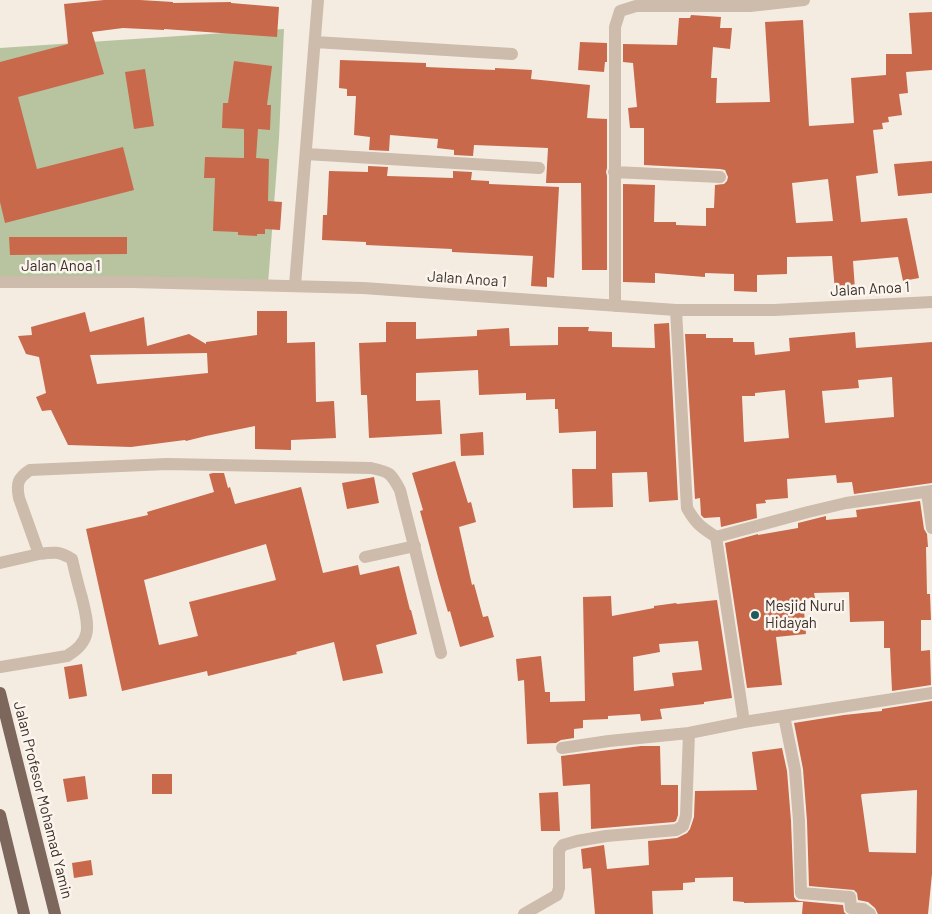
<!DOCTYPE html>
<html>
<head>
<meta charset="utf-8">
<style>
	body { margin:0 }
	canvas { display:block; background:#f4ebe1 }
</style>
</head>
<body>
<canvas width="932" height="914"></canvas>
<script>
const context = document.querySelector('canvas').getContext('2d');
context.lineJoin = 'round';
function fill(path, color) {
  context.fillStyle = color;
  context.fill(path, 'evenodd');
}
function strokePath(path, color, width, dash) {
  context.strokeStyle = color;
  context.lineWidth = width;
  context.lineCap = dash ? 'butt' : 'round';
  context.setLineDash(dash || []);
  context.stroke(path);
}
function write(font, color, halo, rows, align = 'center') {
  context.font = font + ' Barlow,sans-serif';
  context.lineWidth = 5;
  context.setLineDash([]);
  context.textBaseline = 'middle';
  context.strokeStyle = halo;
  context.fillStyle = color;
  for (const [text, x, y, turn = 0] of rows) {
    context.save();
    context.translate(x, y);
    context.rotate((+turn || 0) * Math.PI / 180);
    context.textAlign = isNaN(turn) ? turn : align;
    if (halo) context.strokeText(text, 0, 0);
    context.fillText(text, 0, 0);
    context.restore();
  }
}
fill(new Path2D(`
	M 284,29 L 279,138 L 268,284 L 0,277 L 0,48 Z`), '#b8c4a0');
fill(new Path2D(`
	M 104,0 L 140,0 L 173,2 L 173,3 L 231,2 L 231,3 L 279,7 L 277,37 L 164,29 L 164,30 L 123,28 L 92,32 L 104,74 L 18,97 L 37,169 L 123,147 L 134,190 L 5,223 L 0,202 L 0,62 L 68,44 L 64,4 Z
	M 932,12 L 932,70 L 906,72 L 908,93 L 899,94 L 902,115 L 888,117 L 889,122 L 882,123 L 883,129 L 873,130 L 878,173 L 856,176 L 861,222 L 907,218 L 919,278 L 903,281 L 898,257 L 853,261 L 855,290 L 835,291 L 832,256 L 787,257 L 787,274 L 757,275 L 757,292 L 734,291 L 734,274 L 705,273 L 705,277 L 655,273 L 655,283 L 623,282 L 623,184 L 655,185 L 654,222 L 676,222 L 676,225 L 706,226 L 706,208 L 714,208 L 715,185 L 724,184 L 727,181 L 728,177 L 725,170 L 720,169 L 644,165 L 644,128 L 630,128 L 628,108 L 637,107 L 633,63 L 623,62 L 623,44 L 677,45 L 679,18 L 690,18 L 691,15 L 721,17 L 720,28 L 732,28 L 730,49 L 713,47 L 711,78 L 717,78 L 716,103 L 770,102 L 765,22 L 803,20 L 809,126 L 854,123 L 851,78 L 886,75 L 886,54 L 912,54 L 909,13 ZM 828,179 L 833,221 L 796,223 L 792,183 Z
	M 580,42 L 607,43 L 607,62 L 605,62 L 604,72 L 578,70 Z
	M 340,60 L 426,63 L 426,67 L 495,70 L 495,68 L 532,70 L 531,79 L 590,85 L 587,118 L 607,119 L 607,168 L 606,172 L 607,176 L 607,270 L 582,270 L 581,183 L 546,183 L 548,148 L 474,145 L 473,156 L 454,155 L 454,150 L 437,148 L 438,139 L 390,135 L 389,151 L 369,150 L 370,137 L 354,135 L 356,96 L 347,96 L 347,89 L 339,88 Z
	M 234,61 L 272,66 L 267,105 L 271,105 L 270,130 L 258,129 L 256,158 L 269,159 L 268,201 L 282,202 L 280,230 L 265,229 L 265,234 L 257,234 L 257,236 L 238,235 L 238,232 L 213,231 L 215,178 L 204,178 L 205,157 L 244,158 L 244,129 L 222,128 L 223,103 L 228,103 Z
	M 145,69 L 154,126 L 134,129 L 125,72 Z
	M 932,161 L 932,193 L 898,196 L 894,164 Z
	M 368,166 L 388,167 L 387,176 L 453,178 L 453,171 L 472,172 L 471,180 L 489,181 L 489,184 L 559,187 L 554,278 L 547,277 L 547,287 L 531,286 L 533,256 L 452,252 L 452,249 L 366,245 L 366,242 L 322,240 L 323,215 L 327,215 L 329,171 L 368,172 Z
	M 9,237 L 127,237 L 127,254 L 10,255 Z
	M 257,311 L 287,311 L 287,343 L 315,342 L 316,402 L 334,401 L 336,438 L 291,440 L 291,450 L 255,449 L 255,426 L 206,436 L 186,441 L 185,440 L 131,447 L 68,445 L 51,410 L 42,411 L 36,397 L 46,393 L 39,357 L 26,354 L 18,336 L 32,335 L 31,327 L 85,312 L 90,332 L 144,317 L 147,346 L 189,334 L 206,344 L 206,342 L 257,335 ZM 207,353 L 208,373 L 97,384 L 90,355 Z
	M 386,322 L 416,322 L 416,339 L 477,336 L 477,330 L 509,328 L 510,346 L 558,345 L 558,327 L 589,327 L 588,331 L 612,332 L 612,347 L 655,348 L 654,324 L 669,323 L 678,500 L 649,502 L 647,472 L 612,473 L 613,507 L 573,508 L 572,469 L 596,469 L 596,431 L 559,433 L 558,409 L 555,409 L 555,399 L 526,400 L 526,393 L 479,395 L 478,370 L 416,373 L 416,401 L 440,400 L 442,434 L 369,438 L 367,395 L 361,395 L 359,343 L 386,342 Z
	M 855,332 L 856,348 L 932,342 L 932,483 L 854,494 L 852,482 L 837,483 L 836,475 L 787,479 L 788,498 L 765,500 L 766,503 L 756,504 L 757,518 L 721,527 L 720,517 L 704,518 L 701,515 L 700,498 L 695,499 L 685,334 L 706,334 L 706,338 L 733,338 L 733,342 L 754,342 L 755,355 L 790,351 L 789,338 ZM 892,377 L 894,417 L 825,423 L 822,391 L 859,388 L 858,380 ZM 785,390 L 789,438 L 744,442 L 742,396 L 755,396 L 755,393 Z
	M 483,432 L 484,455 L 461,456 L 460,434 Z
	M 455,461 L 468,503 L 471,502 L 476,522 L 459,527 L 472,585 L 474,584 L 483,617 L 488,616 L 494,637 L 460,647 L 450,611 L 448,612 L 439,581 L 420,511 L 423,510 L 412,473 Z
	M 213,473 L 224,473 L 228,488 L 230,487 L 235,504 L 301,487 L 323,573 L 358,565 L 360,575 L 399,566 L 410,610 L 411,610 L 417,634 L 376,645 L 383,673 L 343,681 L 334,642 L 296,652 L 297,654 L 208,676 L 207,671 L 122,691 L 86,529 L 148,515 L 147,512 L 214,492 L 209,474 ZM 266,544 L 276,580 L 189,602 L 198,636 L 159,645 L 144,580 Z
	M 374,477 L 379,503 L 347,509 L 342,483 Z
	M 920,501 L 924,529 L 927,534 L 928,547 L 926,547 L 927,594 L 930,594 L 931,620 L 921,620 L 921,651 L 930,650 L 931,685 L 892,691 L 890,648 L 884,648 L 884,621 L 850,622 L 849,592 L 814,593 L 815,598 L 803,599 L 806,634 L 776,637 L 782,685 L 747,688 L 725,543 L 758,534 L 758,535 L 798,528 L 798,523 L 826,516 L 826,520 L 857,517 L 856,510 Z
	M 611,596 L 612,616 L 654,608 L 654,606 L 676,603 L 677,604 L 717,600 L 732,698 L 704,702 L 704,704 L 660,709 L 662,719 L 641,721 L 640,714 L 608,716 L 608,719 L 583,720 L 583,728 L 574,729 L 574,738 L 561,740 L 556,743 L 527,744 L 524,680 L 518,681 L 516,659 L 541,656 L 545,692 L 550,692 L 550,702 L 585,701 L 583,597 ZM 698,641 L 702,670 L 672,673 L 674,686 L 634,691 L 633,657 L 660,652 L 659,644 Z
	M 82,664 L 87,696 L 69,699 L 64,667 Z
	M 932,701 L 932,874 L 928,914 L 878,914 L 875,908 L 868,902 L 858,900 L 857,893 L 854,890 L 809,886 L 807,821 L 803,769 L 794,723 L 844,715 L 882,711 L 882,709 ZM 917,790 L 916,853 L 869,852 L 861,795 L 862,794 Z
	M 641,746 L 660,746 L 661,785 L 678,785 L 678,815 L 676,821 L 674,822 L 591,829 L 590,784 L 563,786 L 561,756 Z
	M 782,748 L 787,771 L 791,821 L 794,897 L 796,900 L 800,901 L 843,905 L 844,912 L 846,914 L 802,914 L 803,902 L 744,903 L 744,902 L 733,901 L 733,877 L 695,878 L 695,882 L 683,883 L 683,890 L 652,891 L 653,914 L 595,914 L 591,868 L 583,869 L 581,849 L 604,845 L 607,869 L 649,865 L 648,841 L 677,838 L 687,833 L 690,829 L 694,817 L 695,791 L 757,790 L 752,752 Z
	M 152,774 L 172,774 L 172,794 L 152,794 Z
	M 85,776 L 88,799 L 67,802 L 63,779 Z
	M 558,792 L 560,831 L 541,831 L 539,793 Z
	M 91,860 L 93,875 L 74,878 L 72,863 Z`), '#c8694b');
strokePath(new Path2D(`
	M 750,0 L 750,6 L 804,0
	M 315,42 L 512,54
	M 306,154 L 539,168
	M 614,172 L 720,177
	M 0,282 L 133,282 L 363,288 L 676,310 L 774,310 L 932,302
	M 295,285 L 318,0
	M 615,306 L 615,27 L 620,11 L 636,6 L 750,6
	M 676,310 L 687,508 C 696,524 701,527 716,537
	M 927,492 L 932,528
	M 365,557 L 415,546
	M 0,563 L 39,554 L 19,498 C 16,483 18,478 30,470 L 167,464 L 371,468 C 390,472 391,473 400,490 L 441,653
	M 0,667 L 67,656 C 94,640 88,624 82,598 C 78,585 75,572 72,559 C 59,551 53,552 39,554
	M 784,716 L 795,770 L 799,821 L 801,893 L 850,897 L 851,908 L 863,909 L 870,914
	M 744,722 L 932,693
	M 562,748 L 609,741 L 689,733 L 744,722 L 716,537 L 808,512 L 846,503 L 932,491
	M 524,914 L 557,895 L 559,888 L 559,850 L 563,845 L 577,841 L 606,836 L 676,830 L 683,826 L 686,816 L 689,733`), '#cdbbac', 12);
strokePath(new Path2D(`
	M 0,693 L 55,914
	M 0,815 L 24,914`), '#7d675c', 12);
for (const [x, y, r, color] of [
	[755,615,5,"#1f5a5e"]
]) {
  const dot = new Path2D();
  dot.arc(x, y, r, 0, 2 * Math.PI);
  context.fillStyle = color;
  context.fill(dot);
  strokePath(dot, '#fbf5ee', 2);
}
write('15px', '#3b302b', '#fbf5ee', [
	["Jalan Anoa 1",61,266],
	["Jalan Anoa 1",467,279,4],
	["Jalan Anoa 1",870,289,-3],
	["Jalan Profesor Mohamad Yamin",43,800,76]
]);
write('15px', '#3b302b', '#fbf5ee', [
	["Mesjid Nurul",765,606],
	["Hidayah",765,623]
], 'left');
</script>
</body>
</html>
